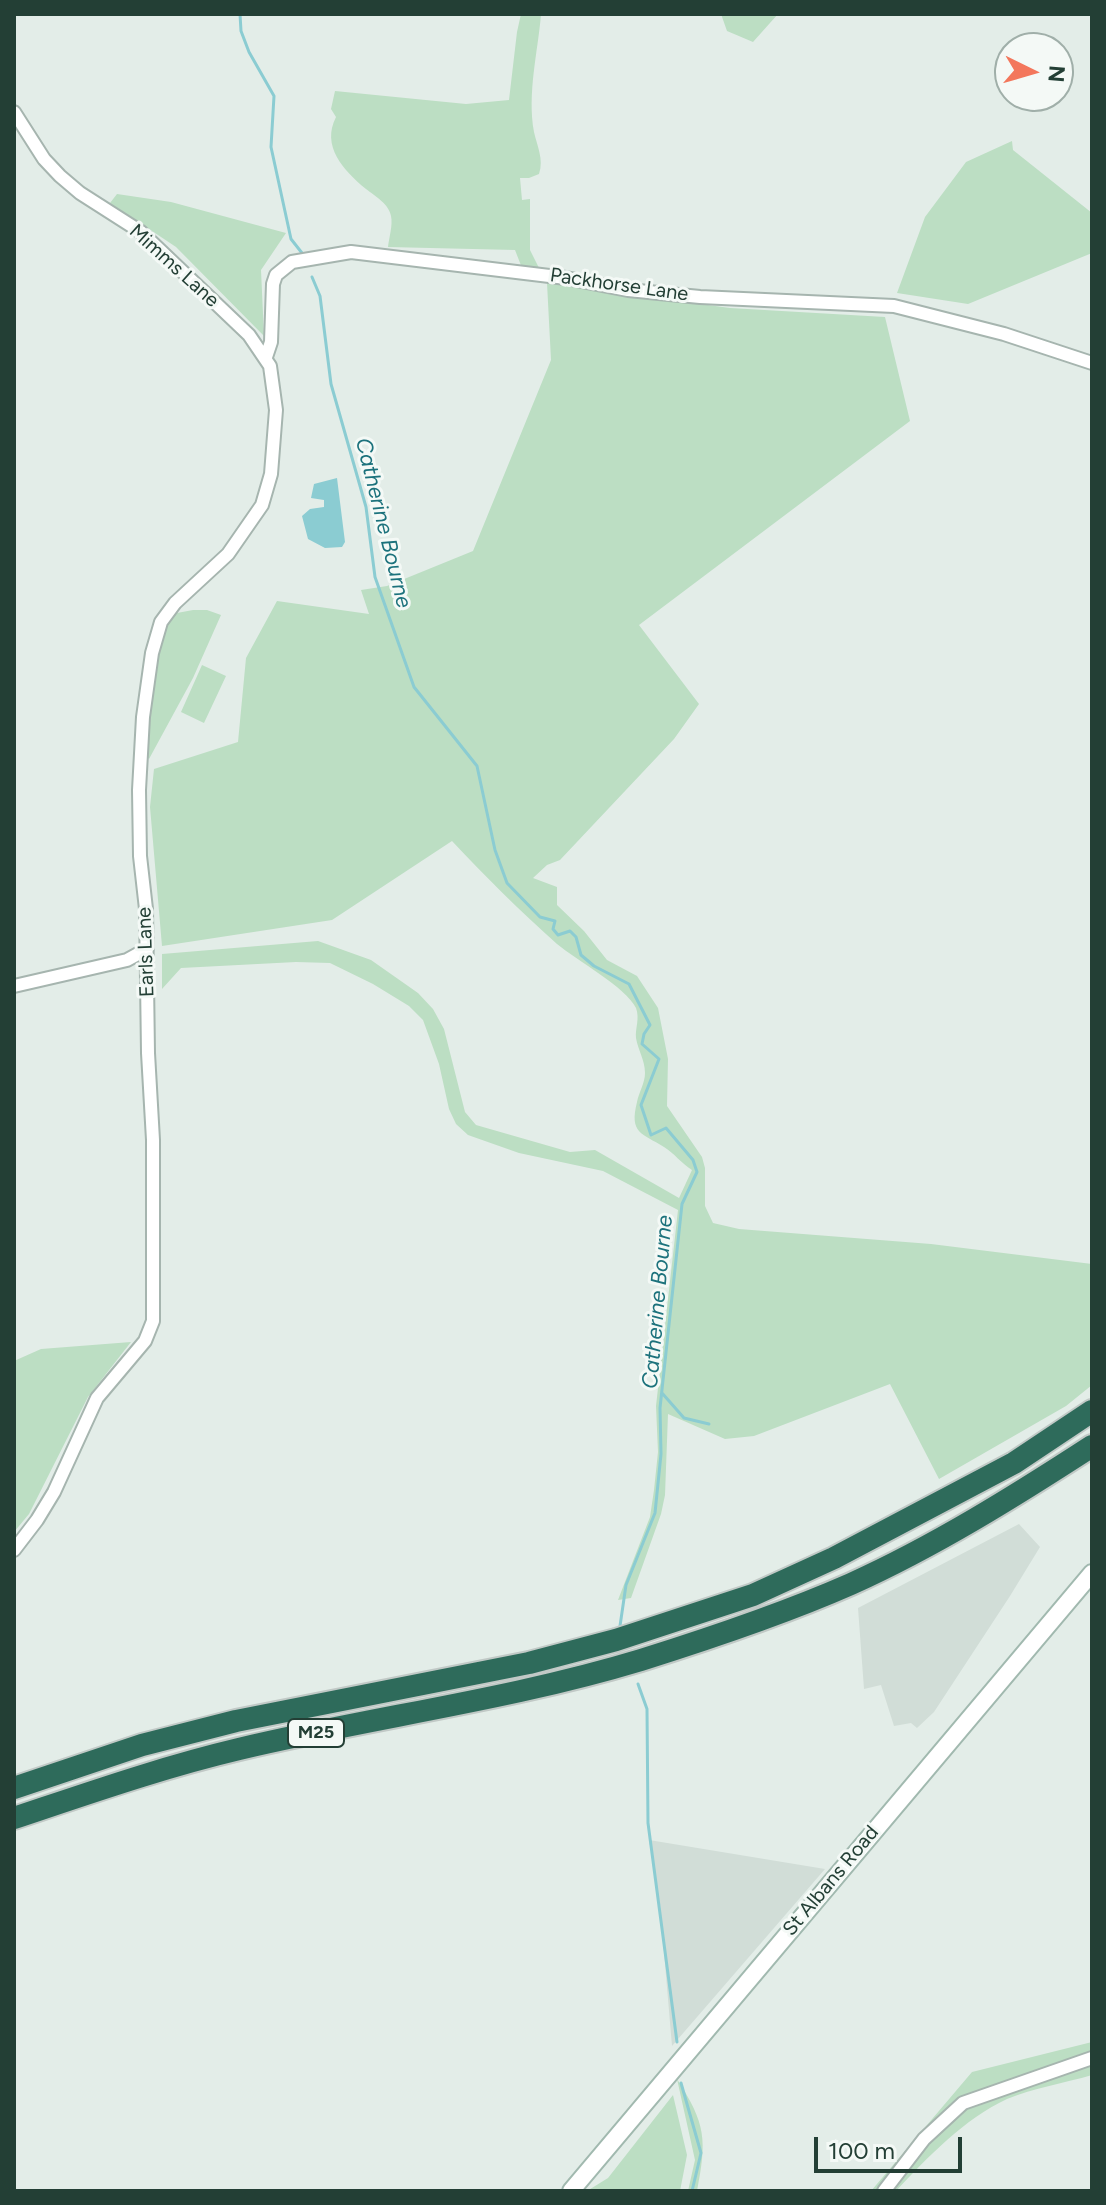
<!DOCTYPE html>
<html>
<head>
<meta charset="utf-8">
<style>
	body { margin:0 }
	#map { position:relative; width:1106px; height:2205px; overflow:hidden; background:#e3ede8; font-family:Figtree,sans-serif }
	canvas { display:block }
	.frame { position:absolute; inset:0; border:16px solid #233f35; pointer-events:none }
	.north { position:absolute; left:994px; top:32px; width:80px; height:80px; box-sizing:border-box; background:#f4f9f6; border:2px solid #a0afa9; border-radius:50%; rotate:95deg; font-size:22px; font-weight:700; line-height:32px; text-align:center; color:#233f35 }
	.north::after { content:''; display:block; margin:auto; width:28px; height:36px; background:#f3775c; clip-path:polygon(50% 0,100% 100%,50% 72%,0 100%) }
	.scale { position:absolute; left:814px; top:2137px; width:148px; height:36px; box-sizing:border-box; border:4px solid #233f35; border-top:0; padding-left:10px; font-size:24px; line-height:28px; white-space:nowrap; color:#233f35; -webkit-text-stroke:6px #f4f9f6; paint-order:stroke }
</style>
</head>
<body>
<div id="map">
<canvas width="1106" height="2205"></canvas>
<div class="frame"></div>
<div class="north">N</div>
<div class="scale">100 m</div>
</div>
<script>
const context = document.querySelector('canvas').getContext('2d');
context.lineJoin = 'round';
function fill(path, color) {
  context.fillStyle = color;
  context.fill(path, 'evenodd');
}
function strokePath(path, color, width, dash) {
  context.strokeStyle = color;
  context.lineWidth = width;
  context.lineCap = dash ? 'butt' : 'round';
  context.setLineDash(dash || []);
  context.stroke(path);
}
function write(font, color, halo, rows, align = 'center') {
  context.font = font + ' Figtree,sans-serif';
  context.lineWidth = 6;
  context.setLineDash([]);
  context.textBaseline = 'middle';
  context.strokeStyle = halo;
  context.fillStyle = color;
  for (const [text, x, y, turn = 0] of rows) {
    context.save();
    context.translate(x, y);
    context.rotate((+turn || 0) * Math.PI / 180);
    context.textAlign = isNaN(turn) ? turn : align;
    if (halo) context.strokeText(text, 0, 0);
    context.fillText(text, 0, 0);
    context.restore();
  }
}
fill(new Path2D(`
	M 1019,1524 L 1040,1547 L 1010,1596 L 934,1712 L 917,1728 L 911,1723 L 894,1726 L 881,1685 L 864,1689 L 858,1608 Z
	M 649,1840 L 825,1869 L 672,2046 L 660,1905 Z`), '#d1ddd7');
fill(new Path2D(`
	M 521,14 L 541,14 C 538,52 527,93 534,132 C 537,146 544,159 539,174 L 529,178 L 520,178 L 522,200 L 530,199 L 530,250 L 540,270 L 522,268 L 515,250 L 388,247 C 389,238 393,225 391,216 C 389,204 375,196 366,189 C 343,170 321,146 336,117 L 331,109 L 335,91 L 466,104 L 509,100 L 517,32 Z
	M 721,14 L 778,14 L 753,42 L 727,31 Z
	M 1012,141 L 1013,150 L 1092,213 L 1092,253 L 968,304 L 897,293 L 925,217 L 966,162 Z
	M 117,194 L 171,202 L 286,233 L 261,270 L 264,336 L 176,247 L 110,203 Z
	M 547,283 L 730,308 L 885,317 L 910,421 L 639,625 L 699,704 L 674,739 L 560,860 L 547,865 L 533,878 L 557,887 L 557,905 L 584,931 L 607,960 L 637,976 L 658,1008 L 668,1059 L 667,1106 L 702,1157 L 705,1168 L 705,1206 L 713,1223 L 739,1229 L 931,1244 L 1092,1264 L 1092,1385 L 1066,1406 L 939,1479 L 890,1384 L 754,1436 L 725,1439 L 668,1414 L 665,1495 L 661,1514 L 631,1598 L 618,1600 L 650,1517 L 654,1490 L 658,1452 L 656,1406 L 678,1210 L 603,1171 L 519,1153 L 468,1135 L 456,1124 L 449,1109 L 439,1064 L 423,1020 L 409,1006 L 373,984 L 330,963 L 296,962 L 181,968 L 162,989 L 162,954 L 318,941 L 371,960 L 418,993 L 433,1009 L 444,1029 L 465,1112 L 476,1125 L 570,1152 L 595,1150 L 679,1198 L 692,1170 C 681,1163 674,1153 664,1147 C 642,1133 629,1134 637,1102 C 639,1092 645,1083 645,1073 C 645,1060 638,1050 636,1038 C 635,1028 640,1019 636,1008 C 626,987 576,960 557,944 C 520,911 486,877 452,841 L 332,920 L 162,946 L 150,807 L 154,769 L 238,742 L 246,658 L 277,601 L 369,614 L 361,590 L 387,586 L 473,551 L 551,360 Z
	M 193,610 L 207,610 L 221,615 L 193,678 L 149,759 L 144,754 L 151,680 L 166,625 L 177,613 Z
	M 202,665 L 226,676 L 204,723 L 181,712 Z
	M 131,1342 L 88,1397 L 29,1514 L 14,1532 L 14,1361 L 41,1349 Z
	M 1092,2042 L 1092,2075 C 1065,2083 1033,2088 1007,2099 C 964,2119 928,2157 896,2191 L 871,2191 L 972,2072 Z
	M 677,2079 C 706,2124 707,2140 697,2191 L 688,2191 L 695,2160 Z
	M 673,2095 L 687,2155 L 680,2191 L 587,2191 L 608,2178 Z`), '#bcdec3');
fill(new Path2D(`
	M 337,478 L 345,542 L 342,547 L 325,548 L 308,539 L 302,516 L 310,509 L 324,507 L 324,500 L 311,498 L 314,484 Z`), '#8bccd2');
strokePath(new Path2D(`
	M 240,14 L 241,31 L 249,52 L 274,96 L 271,147 L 291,239 L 302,253
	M 312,277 L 320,296 L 331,384 L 366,507 L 375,577 L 414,687 L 477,766 L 495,850 L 507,883 L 540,917 L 555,921 L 553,929 L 558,935 L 570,931 L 576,937 L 581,955 L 594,966 L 629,984 L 650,1025 L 644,1034 L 642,1044 L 659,1059 L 641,1105 L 651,1135 L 666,1128 L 693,1160 L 697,1172 L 682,1204 L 660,1408 L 661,1454 L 655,1513 L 626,1585 L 620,1626
	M 662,1393 L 684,1418 L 709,1424
	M 638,1684 L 647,1709 L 648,1823 L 677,2042
	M 681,2083 L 701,2153 L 692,2191`), '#8bccd2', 3);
const street = new Path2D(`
	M 14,112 L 44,159 L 60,176 L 80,193 L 141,232 L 249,335 L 270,366 L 276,410 L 271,474 L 262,505 L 228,554 L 175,603 L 161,622 L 152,653 L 143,717 L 139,790 L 140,856 L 146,909 L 148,1053 L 153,1140 L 153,1321 L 145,1341 L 97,1398 L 54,1492 L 37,1520 L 14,1550
	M 266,357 L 271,342 L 273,284 L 276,275 L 292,262 L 351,252 L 566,278 L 628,290 L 700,297 L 894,306 L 1004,334 L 1092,363
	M 14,986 L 127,960 L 147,949
	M 884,2191 L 924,2139 L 963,2103 L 1092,2058`);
const secondary = new Path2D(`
	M 571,2191 L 1092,1573`);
const highway = new Path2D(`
	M 14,1788 L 142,1745 L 236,1721 L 529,1663 L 616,1640 L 753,1595 L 834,1558 L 1014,1463 L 1092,1411
	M 14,1818 C 89,1793 163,1767 239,1749 C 373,1717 509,1700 641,1660 C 711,1638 783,1614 851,1584 C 935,1546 1015,1496 1092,1446`);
strokePath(street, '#a6b5af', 16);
strokePath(secondary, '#a1b9af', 20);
strokePath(highway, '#c1c9c6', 26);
strokePath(street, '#fff', 12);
strokePath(secondary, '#fff', 16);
strokePath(highway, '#2e6b5b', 22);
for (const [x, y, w] of [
	[316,1733,56]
]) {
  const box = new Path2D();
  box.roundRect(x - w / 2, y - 14, w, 28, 6);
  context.fillStyle = '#f4f9f6';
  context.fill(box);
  strokePath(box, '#233f35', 2);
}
write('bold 18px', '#233f35', null, [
	["M25",316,1733]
]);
write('20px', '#233f35', '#f4f9f6', [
	["Mimms Lane",174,266,42],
	["Packhorse Lane",619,285,8],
	["Earls Lane",146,952,-92],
	["St Albans Road",831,1881,-50]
]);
write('italic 22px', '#1c727c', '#f4f9f6', [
	["Catherine Bourne",383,523,76],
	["Catherine Bourne",658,1302,-85]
]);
</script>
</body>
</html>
